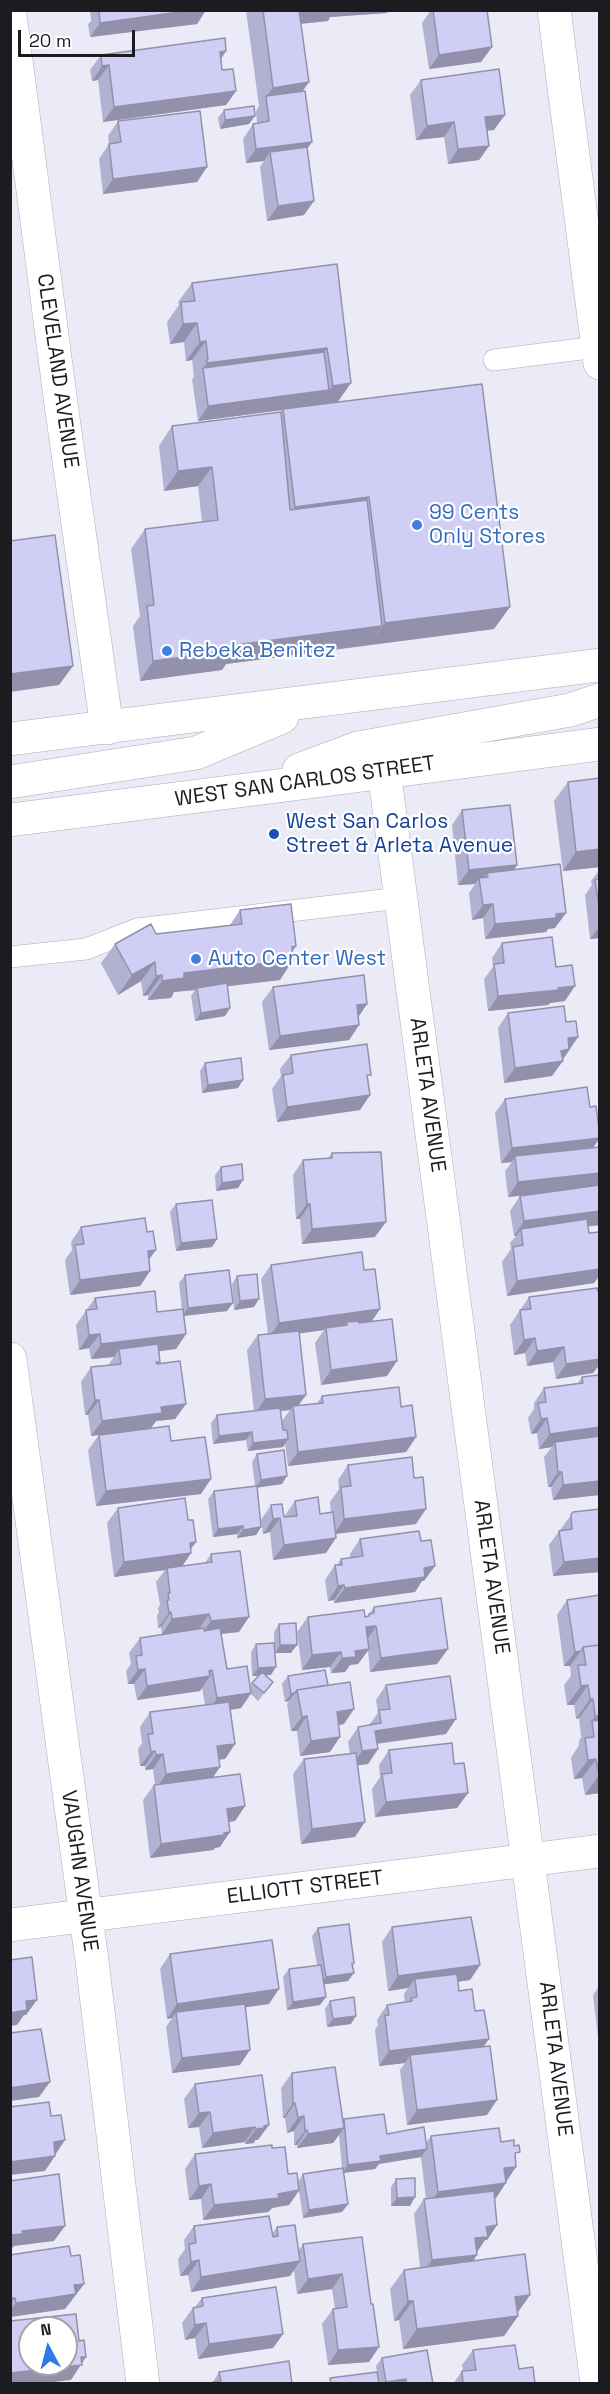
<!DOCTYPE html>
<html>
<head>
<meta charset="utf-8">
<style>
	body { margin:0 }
	#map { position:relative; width:610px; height:2394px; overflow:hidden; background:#ebeaf7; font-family:"Space Grotesk",sans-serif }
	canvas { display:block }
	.frame { position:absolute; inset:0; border:12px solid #1c1c20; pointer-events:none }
	.north { position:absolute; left:18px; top:2316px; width:60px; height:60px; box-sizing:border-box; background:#fff; border:2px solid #a4a4a6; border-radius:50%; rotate:353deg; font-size:16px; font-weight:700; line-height:24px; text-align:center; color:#1c1c20 }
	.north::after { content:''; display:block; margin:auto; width:21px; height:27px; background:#2e7be7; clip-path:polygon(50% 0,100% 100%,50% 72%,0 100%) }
	.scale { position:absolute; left:18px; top:30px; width:117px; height:27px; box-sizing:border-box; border:3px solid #1c1c20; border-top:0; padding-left:8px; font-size:18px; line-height:21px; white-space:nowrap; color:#1c1c20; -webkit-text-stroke:4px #fff; paint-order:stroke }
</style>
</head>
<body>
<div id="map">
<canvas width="610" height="2394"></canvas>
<div class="frame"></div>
<div class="north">N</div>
<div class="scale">20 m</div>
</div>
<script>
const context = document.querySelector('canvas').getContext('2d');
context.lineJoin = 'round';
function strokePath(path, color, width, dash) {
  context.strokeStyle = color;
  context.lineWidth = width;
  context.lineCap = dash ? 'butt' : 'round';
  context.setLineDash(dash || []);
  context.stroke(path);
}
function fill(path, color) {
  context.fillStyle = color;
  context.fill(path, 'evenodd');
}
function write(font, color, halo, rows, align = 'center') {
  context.font = font + ' "Space Grotesk",sans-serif';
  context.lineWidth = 4.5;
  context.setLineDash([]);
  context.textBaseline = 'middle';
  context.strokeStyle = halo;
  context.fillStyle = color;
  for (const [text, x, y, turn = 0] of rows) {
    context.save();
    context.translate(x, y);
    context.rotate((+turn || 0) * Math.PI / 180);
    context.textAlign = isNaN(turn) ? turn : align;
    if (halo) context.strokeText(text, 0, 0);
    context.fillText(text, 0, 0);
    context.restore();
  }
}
const lane = new Path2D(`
	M 494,360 L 597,347
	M 10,957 L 86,949 L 137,929 L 400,898`);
const street = new Path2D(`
	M 554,10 L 600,363
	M 10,15 L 61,404 L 107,728
	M 384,771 L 597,2384
	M 10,1359 L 92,1961 L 143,2384
	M 10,1925 L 600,1851`);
const primary = new Path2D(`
	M 10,739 L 600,665
	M 299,770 L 358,748 L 570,710 L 600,700
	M 10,782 L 196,753 L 282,717
	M 10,820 C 207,796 403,769 600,744`);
strokePath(lane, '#acacb7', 22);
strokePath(street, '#acacb7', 34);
strokePath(primary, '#acacb7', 34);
strokePath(lane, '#fff', 21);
strokePath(street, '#fff', 33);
strokePath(primary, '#fff', 33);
fill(new Path2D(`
	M 90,10 L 206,10 L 197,24 L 90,37 L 88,24 L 91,21 Z
	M 246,10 L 389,10 L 387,13 L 330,17 L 328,21 L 301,24 L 303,91 L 312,142 L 307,149 L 304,215 L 267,221 L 260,167 L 264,161 L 246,163 L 243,139 L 253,124 L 257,123 L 256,111 L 259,106 Z
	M 431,10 L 487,10 L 492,47 L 481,62 L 429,69 L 422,23 Z
	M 226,51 L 221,59 L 222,70 L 236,91 L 226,105 L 103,122 L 98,80 L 92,81 L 90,70 L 101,55 Z
	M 421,80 L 494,130 L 487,130 L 489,146 L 479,160 L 448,164 L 444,137 L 416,140 L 410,95 Z
	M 224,110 L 249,124 L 220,129 L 218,118 Z
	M 118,121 L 207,167 L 197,182 L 103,194 L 99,159 L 109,144 L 108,136 Z
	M 337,264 L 338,402 L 494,629 L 226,664 L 222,670 L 140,681 L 133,626 L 140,616 L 131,549 L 145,529 L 202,522 L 198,486 L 164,491 L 159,446 L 172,426 L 281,412 L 282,410 L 198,421 L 192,379 L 194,377 L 192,360 L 186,361 L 184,342 L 170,344 L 167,322 L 179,305 L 178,302 L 192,283 Z
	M 568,782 L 600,867 L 563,871 L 554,801 Z
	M 462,810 L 517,865 L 514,870 L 555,928 L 548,929 L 546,932 L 485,939 L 483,918 L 472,920 L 469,893 L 475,884 L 458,885 L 452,825 Z
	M 600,869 L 600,938 L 590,939 L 585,895 L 592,885 L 591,881 Z
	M 240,910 L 296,946 L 292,951 L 280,980 L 227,986 L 230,1008 L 225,1016 L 195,1021 L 191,996 L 195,990 L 174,992 L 171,998 L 148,1000 L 148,995 L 143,996 L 141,981 L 118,995 L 101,963 L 115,944 L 156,934 L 230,925 Z
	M 502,943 L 565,1001 L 550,1003 L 548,1005 L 488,1011 L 484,979 L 493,967 L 492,958 Z
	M 273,987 L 367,1004 L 358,1017 L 359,1025 L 349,1040 L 269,1050 L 262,1002 Z
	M 508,1013 L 566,1022 L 578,1037 L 552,1076 L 504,1083 L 498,1028 Z
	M 291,1055 L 368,1080 L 370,1095 L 360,1110 L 277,1122 L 272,1089 L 281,1076 L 280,1069 Z
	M 205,1063 L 238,1088 L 202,1093 L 200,1071 Z
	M 505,1099 L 590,1107 L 600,1132 L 600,1138 L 593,1147 L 600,1147 L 600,1183 L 598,1185 L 600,1185 L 600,1225 L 588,1226 L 589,1233 L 600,1237 L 600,1275 L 594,1283 L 507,1296 L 502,1262 L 511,1249 L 510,1243 L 516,1236 L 514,1236 L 510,1211 L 520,1196 L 525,1195 L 508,1197 L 505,1171 L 512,1162 L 501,1163 L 495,1113 Z
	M 332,1153 L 375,1237 L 302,1244 L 300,1219 L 296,1219 L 293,1175 L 303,1160 L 328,1158 Z
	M 221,1167 L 243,1180 L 238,1188 L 216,1191 L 215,1175 Z
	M 176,1204 L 217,1239 L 212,1247 L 176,1251 L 170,1212 Z
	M 81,1227 L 149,1259 L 150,1271 L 140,1286 L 70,1295 L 65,1260 L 72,1250 L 71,1242 Z
	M 271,1265 L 371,1322 L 387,1376 L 321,1385 L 315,1343 L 324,1330 L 299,1333 L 306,1395 L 298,1406 L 317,1403 L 322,1396 L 401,1407 L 416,1437 L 406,1452 L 288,1466 L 285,1444 L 283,1447 L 248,1451 L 246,1440 L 213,1444 L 211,1423 L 217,1415 L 254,1411 L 247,1350 L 258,1335 L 268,1334 L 261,1279 ZM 290,1410 L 282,1421 L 283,1430 L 281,1411 Z
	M 185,1275 L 227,1311 L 184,1316 L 186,1334 L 176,1349 L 159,1351 L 160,1362 L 159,1364 L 186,1404 L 175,1419 L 156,1421 L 151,1428 L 91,1436 L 88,1415 L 85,1415 L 81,1382 L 91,1367 L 109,1365 L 109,1364 L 114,1357 L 91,1359 L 89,1348 L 79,1350 L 76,1325 L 95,1298 L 157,1312 L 182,1309 L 179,1283 Z
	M 237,1276 L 254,1307 L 234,1310 L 232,1284 Z
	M 600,1291 L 600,1364 L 593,1373 L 556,1379 L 553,1362 L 527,1366 L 525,1353 L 514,1355 L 510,1325 L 529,1297 Z
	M 582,1377 L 600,1495 L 553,1500 L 551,1487 L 548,1487 L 544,1457 L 552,1447 L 539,1449 L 537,1433 L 531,1434 L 528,1418 L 534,1409 L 534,1403 L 544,1388 L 578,1383 Z
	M 99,1435 L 171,1441 L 201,1494 L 96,1506 L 88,1450 Z
	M 257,1454 L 282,1484 L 257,1487 L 261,1527 L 256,1535 L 237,1538 L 237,1534 L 213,1537 L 208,1499 L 214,1491 L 255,1486 L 252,1462 Z
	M 348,1465 L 416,1524 L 336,1534 L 326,1553 L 273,1560 L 270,1532 L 263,1534 L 261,1520 L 271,1505 L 284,1517 L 295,1501 L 320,1514 L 331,1513 L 330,1502 L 339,1489 L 338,1480 Z
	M 118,1508 L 191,1550 L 191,1553 L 182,1566 L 205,1563 L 211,1554 L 239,1632 L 221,1634 L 227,1669 L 250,1685 L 258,1676 L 252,1676 L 251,1652 L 256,1644 L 274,1643 L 274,1632 L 279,1624 L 291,1653 L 275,1653 L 271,1675 L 266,1675 L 273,1682 L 258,1701 L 251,1694 L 241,1708 L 231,1710 L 235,1744 L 225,1759 L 219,1759 L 213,1777 L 245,1806 L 235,1821 L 229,1822 L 220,1847 L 215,1848 L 213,1850 L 150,1858 L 143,1800 L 154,1785 L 155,1785 L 153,1769 L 145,1770 L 145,1766 L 140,1766 L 138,1749 L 142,1743 L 140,1727 L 150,1712 L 205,1705 L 202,1687 L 200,1691 L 137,1700 L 134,1684 L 128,1684 L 126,1671 L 131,1664 L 129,1653 L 140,1638 L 190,1630 L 162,1634 L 161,1627 L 158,1628 L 157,1615 L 159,1613 L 158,1608 L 160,1605 L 156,1582 L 165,1570 L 114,1577 L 107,1523 Z
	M 571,1515 L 600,1572 L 553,1576 L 549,1545 Z
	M 360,1539 L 424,1581 L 422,1581 L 415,1592 L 334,1603 L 334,1600 L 328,1601 L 325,1580 L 335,1565 L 337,1565 L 341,1559 L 350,1558 L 350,1554 Z
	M 600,1595 L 600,1793 L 585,1795 L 582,1778 L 574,1779 L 571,1758 L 579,1745 L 579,1741 L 582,1736 L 581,1736 L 579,1718 L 576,1719 L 574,1705 L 567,1705 L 564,1685 L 571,1676 L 570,1666 L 564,1666 L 557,1615 L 567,1600 Z
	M 374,1607 L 437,1664 L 370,1672 L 368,1651 L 358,1664 L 350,1665 L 345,1672 L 331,1673 L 330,1667 L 302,1670 L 297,1632 L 308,1617 L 367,1617 Z
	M 288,1676 L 328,1685 L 344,1724 L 339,1725 L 330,1752 L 300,1756 L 297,1731 L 291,1731 L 287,1704 L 289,1701 L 285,1702 L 282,1684 Z
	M 386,1685 L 446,1734 L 377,1744 L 378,1749 L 368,1764 L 358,1765 L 355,1837 L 301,1844 L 293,1774 L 304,1759 L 350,1754 L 348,1742 L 358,1727 L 369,1725 L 378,1713 L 376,1700 Z
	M 389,1750 L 454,1764 L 468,1793 L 457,1808 L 375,1817 L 372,1789 L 380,1777 L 379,1765 Z
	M 392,1927 L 480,1965 L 470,1980 L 458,1982 L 459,1991 L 475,2011 L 489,2039 L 484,2046 L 487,2115 L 407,2125 L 400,2070 L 405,2063 L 379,2066 L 375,2030 L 378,2025 L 377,2020 L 387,2005 L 405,2002 L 404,1994 L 408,1988 L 388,1991 L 382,1942 Z
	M 318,1928 L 352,1966 L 348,1981 L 324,1984 L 320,2005 L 287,2010 L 283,1977 L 289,1969 L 317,1965 L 312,1936 Z
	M 170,1954 L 269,2004 L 245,2007 L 240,2065 L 172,2073 L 166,2027 L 172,2018 L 167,2019 L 160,1969 Z
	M 600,1985 L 600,2037 L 598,2037 L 593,1995 Z
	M 330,2001 L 351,2024 L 327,2027 L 325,2009 Z
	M 292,2073 L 343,2121 L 344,2119 L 387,2134 L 426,2143 L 431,2136 L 501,2142 L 515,2159 L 506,2182 L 496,2198 L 494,2198 L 497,2225 L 487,2240 L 485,2240 L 477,2252 L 474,2260 L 530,2295 L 517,2313 L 518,2316 L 504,2336 L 403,2349 L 399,2320 L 394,2321 L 390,2289 L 404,2270 L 420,2267 L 414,2214 L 424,2199 L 426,2199 L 421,2157 L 379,2164 L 375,2169 L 343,2173 L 348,2204 L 342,2212 L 303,2218 L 299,2191 L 289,2205 L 272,2208 L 268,2212 L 203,2220 L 201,2199 L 189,2200 L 185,2169 L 195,2154 L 272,2148 L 288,2174 L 298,2182 L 303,2174 L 342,2168 L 339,2135 L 333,2143 L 297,2148 L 297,2145 L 294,2145 L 294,2131 L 287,2133 L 285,2118 L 283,2118 L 281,2088 Z
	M 262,2075 L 258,2140 L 255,2140 L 254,2143 L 245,2144 L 245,2142 L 202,2148 L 199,2127 L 188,2128 L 184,2099 L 195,2084 Z
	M 396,2179 L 410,2206 L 391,2206 L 391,2187 Z
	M 194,2226 L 272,2234 L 277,2227 L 299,2250 L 303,2244 L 362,2237 L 371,2304 L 379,2347 L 369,2362 L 328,2365 L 322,2324 L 333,2309 L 335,2309 L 332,2289 L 297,2294 L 294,2270 L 290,2276 L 191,2292 L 188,2275 L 180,2276 L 178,2259 L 185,2249 L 184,2240 Z
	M 10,2255 L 71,2256 L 84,2284 L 65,2309 L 10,2317 Z
	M 202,2298 L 283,2334 L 273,2348 L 198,2359 L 195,2338 L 185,2340 L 182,2323 L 193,2308 L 195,2307 Z
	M 473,2350 L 519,2369 L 535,2384 L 453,2384 L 462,2371 L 463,2371 L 462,2365 Z
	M 382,2358 L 433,2384 L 379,2384 L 376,2366 Z
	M 219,2372 L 292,2384 L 212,2384 Z`), '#b3b1d2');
fill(new Path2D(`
	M 194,10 L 206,10 L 197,24 L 90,37 L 100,23 Z
	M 297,10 L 389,10 L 387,13 L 330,17 L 328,21 L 287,25 Z
	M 492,47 L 481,62 L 429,69 L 439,55 Z
	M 226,51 L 216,66 L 220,52 Z
	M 109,65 L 98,80 L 92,81 L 102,66 Z
	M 309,82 L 295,102 L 266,97 L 273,88 Z
	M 236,91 L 226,105 L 103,122 L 114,107 Z
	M 505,115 L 494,130 L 475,132 L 485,117 Z
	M 255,116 L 249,124 L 220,129 L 225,120 Z
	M 454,122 L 444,137 L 416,140 L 427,126 Z
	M 312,142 L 301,157 L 270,152 L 264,161 L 246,163 L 256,149 Z
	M 489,146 L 479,160 L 448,164 L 458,149 Z
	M 207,167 L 197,182 L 103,194 L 113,179 Z
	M 314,201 L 304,215 L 267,221 L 278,206 Z
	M 197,323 L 184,342 L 170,344 L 183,324 Z
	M 206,341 L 192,360 L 186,361 L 200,342 Z
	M 327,348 L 314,367 L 203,368 L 207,363 Z
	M 351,383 L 337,403 L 198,421 L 208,406 L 329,390 L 333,386 Z
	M 212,467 L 198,486 L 164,491 L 178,471 Z
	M 369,497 L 353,520 L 279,530 L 295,507 Z
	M 510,607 L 494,629 L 369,645 L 385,623 Z
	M 382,626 L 369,645 L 226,664 L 222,670 L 140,681 L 153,661 L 235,645 Z
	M 73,666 L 59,685 L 10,692 L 10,674 Z
	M 600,849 L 600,867 L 563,871 L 576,852 Z
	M 517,865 L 507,880 L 487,873 L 480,883 L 479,878 L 475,884 L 458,885 L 469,870 Z
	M 493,904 L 483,918 L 472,920 L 483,905 Z
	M 566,913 L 555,928 L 548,929 L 546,932 L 485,939 L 495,924 Z
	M 600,926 L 600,938 L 590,939 Z
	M 296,946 L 286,961 L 293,960 L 280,980 L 197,990 L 197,988 L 195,990 L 174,992 L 171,998 L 148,1000 L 162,981 L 184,973 Z
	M 155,962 L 141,981 L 118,995 L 132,975 Z
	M 162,975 L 148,995 L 143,996 L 156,976 Z
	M 575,986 L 565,1001 L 550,1003 L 548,1005 L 488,1011 L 498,996 Z
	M 367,1004 L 357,1019 L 357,1005 Z
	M 230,1008 L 225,1016 L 195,1021 L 201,1013 Z
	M 359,1025 L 349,1040 L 269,1050 L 280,1036 Z
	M 578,1037 L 561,1062 L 563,1061 L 552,1076 L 504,1083 L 515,1068 L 568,1038 Z
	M 243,1080 L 238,1088 L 202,1093 L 208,1085 Z
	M 370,1095 L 360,1110 L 277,1122 L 287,1107 Z
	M 600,1138 L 590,1152 L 515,1156 L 512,1162 L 501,1163 L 512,1148 Z
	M 600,1173 L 600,1183 L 597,1187 L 508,1197 L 518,1182 Z
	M 243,1180 L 238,1188 L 216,1191 L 222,1183 Z
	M 307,1204 L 310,1204 L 300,1219 L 296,1219 Z
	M 600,1211 L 600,1225 L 521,1235 L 521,1229 L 516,1236 L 514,1236 L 524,1221 Z
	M 386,1222 L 375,1237 L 302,1244 L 312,1229 Z
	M 217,1239 L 212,1247 L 176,1251 L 181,1243 Z
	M 156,1250 L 145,1265 L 148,1251 Z
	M 600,1269 L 600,1275 L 594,1283 L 507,1296 L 517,1281 Z
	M 150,1271 L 140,1286 L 70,1295 L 80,1280 Z
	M 259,1299 L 254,1307 L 234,1310 L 240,1301 Z
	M 233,1303 L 227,1311 L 182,1316 L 188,1308 Z
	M 380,1309 L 370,1324 L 347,1322 L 343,1327 L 326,1328 L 324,1330 L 268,1338 L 279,1323 Z
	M 100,1334 L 89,1348 L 79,1350 L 89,1335 Z
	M 186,1334 L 176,1349 L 120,1356 L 119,1349 L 114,1357 L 91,1359 L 101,1344 Z
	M 535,1338 L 525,1353 L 514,1355 L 524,1340 Z
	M 564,1347 L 553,1362 L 527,1366 L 537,1351 Z
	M 600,1359 L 600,1364 L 593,1373 L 556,1379 L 566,1364 Z
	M 397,1361 L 387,1376 L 321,1385 L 331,1370 Z
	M 306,1395 L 295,1410 L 293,1406 L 290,1410 L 255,1414 L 265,1399 Z
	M 95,1400 L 99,1400 L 88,1415 L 85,1415 Z
	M 186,1404 L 175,1419 L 156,1421 L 151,1428 L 91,1436 L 102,1421 L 161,1407 Z
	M 547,1418 L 537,1433 L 531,1434 L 541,1419 Z
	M 600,1427 L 600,1441 L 555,1442 L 552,1447 L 539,1449 L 550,1434 Z
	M 252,1432 L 246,1440 L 213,1444 L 219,1436 Z
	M 416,1437 L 406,1452 L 288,1466 L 298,1452 Z
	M 288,1439 L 283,1447 L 248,1451 L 253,1443 Z
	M 558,1472 L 562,1472 L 551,1487 L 548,1487 Z
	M 287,1476 L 282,1484 L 255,1488 L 261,1480 Z
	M 211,1479 L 201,1494 L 96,1506 L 106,1491 Z
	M 600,1481 L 600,1495 L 553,1500 L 563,1485 Z
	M 426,1509 L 416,1524 L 334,1534 L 344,1519 Z
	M 280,1518 L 270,1532 L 263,1534 L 273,1519 Z
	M 243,1526 L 237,1534 L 213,1537 L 218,1529 Z
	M 261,1527 L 256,1535 L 237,1538 L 243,1530 Z
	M 336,1538 L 326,1553 L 273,1560 L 284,1545 Z
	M 196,1542 L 188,1553 L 191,1553 L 181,1568 L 167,1568 L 165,1570 L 114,1577 L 124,1562 Z
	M 600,1558 L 600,1572 L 553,1576 L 564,1562 Z
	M 435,1566 L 424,1581 L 422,1581 L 415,1592 L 334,1603 L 345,1588 L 424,1568 Z
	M 344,1585 L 334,1600 L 328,1601 L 338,1586 Z
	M 171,1612 L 161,1627 L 158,1628 L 169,1613 Z
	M 209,1614 L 199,1629 L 162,1634 L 172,1619 Z
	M 249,1617 L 239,1632 L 200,1636 L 211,1621 Z
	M 376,1626 L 366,1641 L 366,1627 Z
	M 280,1645 L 297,1645 L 291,1653 L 275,1653 Z
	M 369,1649 L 358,1664 L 350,1665 L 345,1672 L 331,1673 L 342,1658 L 355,1651 Z
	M 448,1649 L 437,1664 L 370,1672 L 381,1658 Z
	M 581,1651 L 570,1666 L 564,1666 L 575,1652 Z
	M 341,1652 L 330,1667 L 302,1670 L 312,1655 Z
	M 276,1667 L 271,1675 L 252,1676 L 258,1668 Z
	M 145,1669 L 134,1684 L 128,1684 L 138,1670 Z
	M 212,1670 L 208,1676 L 210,1676 L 200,1691 L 137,1700 L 147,1686 Z
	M 588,1685 L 574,1705 L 567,1705 L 581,1686 Z
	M 251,1693 L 241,1708 L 207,1713 L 217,1698 Z
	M 295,1693 L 289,1701 L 285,1702 L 291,1694 Z
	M 590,1699 L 593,1699 L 579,1718 L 576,1719 Z
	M 354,1709 L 344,1724 L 326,1727 L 337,1712 Z
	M 307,1716 L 297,1731 L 291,1731 L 302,1717 Z
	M 595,1716 L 600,1716 L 600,1734 L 592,1721 L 581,1736 Z
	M 456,1719 L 446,1734 L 365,1745 L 375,1731 Z
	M 340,1737 L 330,1752 L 300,1756 L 311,1741 Z
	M 235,1744 L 225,1759 L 207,1761 L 217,1746 Z
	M 378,1749 L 368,1764 L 352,1766 L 362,1751 Z
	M 155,1751 L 145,1766 L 140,1766 L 151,1752 Z
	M 163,1754 L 153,1769 L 145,1770 L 156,1755 Z
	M 596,1759 L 582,1778 L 574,1779 L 588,1760 Z
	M 220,1767 L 210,1782 L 156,1789 L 166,1774 Z
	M 599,1775 L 600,1775 L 600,1793 L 585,1795 Z
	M 468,1793 L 457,1808 L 375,1817 L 386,1802 Z
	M 245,1806 L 235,1821 L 216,1823 L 227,1809 Z
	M 365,1822 L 355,1837 L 301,1844 L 312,1829 Z
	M 230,1832 L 220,1847 L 215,1848 L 213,1850 L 150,1858 L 161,1844 Z
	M 480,1965 L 470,1980 L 416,1987 L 415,1979 L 408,1988 L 388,1991 L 398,1976 Z
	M 354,1973 L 348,1981 L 320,1985 L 326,1977 Z
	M 279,1989 L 269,2004 L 177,2017 L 176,2012 L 172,2018 L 167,2019 L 177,2004 Z
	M 326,1997 L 320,2005 L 287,2010 L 293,2002 Z
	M 37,2000 L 26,2015 L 24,2015 L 17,2025 L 10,2026 L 10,2013 L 26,2001 Z
	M 356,2016 L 351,2024 L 327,2027 L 333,2019 Z
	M 489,2039 L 478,2054 L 410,2055 L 405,2063 L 379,2066 L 389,2051 Z
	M 250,2050 L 240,2065 L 172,2073 L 182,2058 Z
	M 50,2082 L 39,2097 L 10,2101 L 10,2088 Z
	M 497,2100 L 487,2115 L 407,2125 L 417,2110 Z
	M 293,2103 L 295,2103 L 285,2118 L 283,2118 Z
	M 210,2112 L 199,2127 L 188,2128 L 199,2113 Z
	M 304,2116 L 294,2131 L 287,2133 L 298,2118 Z
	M 269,2125 L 258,2140 L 255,2140 L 254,2143 L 245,2144 L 256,2129 Z
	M 255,2127 L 245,2142 L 202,2148 L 213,2133 Z
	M 344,2128 L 333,2143 L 297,2148 L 308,2134 Z
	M 307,2130 L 297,2145 L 294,2145 L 305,2131 Z
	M 65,2140 L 55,2155 L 54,2142 Z
	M 427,2149 L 421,2157 L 379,2164 L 375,2169 L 342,2173 L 348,2165 L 380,2156 Z
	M 55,2156 L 45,2171 L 10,2175 L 10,2162 Z
	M 516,2167 L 506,2182 L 504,2168 Z
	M 506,2183 L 496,2198 L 427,2207 L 438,2192 Z
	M 211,2184 L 201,2199 L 189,2200 L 199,2186 Z
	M 299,2190 L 289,2205 L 272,2208 L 268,2212 L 203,2220 L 214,2205 Z
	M 415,2197 L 410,2206 L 391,2206 L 397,2198 Z
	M 348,2204 L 342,2212 L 303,2218 L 309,2210 Z
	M 497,2225 L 487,2240 L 485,2240 L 477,2252 L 475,2238 L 486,2227 Z
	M 65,2226 L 54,2241 L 14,2246 L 12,2248 L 10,2249 L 10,2235 L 22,2231 Z
	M 477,2255 L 467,2270 L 421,2275 L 432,2260 Z
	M 199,2260 L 188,2275 L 180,2276 L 191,2262 Z
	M 300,2261 L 290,2276 L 191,2292 L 201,2277 Z
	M 342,2274 L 332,2289 L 297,2294 L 308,2279 Z
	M 84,2284 L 65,2309 L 10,2317 L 10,2310 L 16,2303 L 74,2285 Z
	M 530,2295 L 516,2315 L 515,2297 Z
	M 10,2298 L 15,2298 L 10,2304 Z
	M 408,2301 L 413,2301 L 399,2320 L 394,2321 Z
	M 518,2316 L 504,2336 L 403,2349 L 417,2329 Z
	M 206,2323 L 195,2338 L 185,2340 L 195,2325 Z
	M 283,2334 L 273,2348 L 198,2359 L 209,2344 Z
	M 379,2347 L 369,2362 L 328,2365 L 338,2350 Z
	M 81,2357 L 86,2357 L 71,2380 L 36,2384 L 10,2384 L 10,2373 Z
	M 406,2379 L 403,2384 L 385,2384 L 386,2382 Z`), '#9290ab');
const building = new Path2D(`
	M 99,10 L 194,10 L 100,23 Z
	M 263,10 L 299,10 L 309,82 L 273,88 Z
	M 433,10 L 487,10 L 492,47 L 439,55 Z
	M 225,38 L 226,51 L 220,52 L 222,70 L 233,69 L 236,91 L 114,107 L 109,65 L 102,66 L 101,55 Z
	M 499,69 L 505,115 L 485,117 L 489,146 L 458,149 L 454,122 L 427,126 L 421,80 Z
	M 305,91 L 312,142 L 256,149 L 253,124 L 269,121 L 266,96 Z
	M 254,106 L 255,116 L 225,120 L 224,110 Z
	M 200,111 L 207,167 L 113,179 L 109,144 L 121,142 L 118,121 Z
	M 307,147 L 314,201 L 278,206 L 270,152 Z
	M 337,264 L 351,383 L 333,386 L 327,348 L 207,363 L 206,360 L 208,360 L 206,341 L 200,342 L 197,323 L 183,324 L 181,302 L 195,301 L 192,283 Z
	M 324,352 L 329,390 L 208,406 L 203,368 Z
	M 482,384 L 510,607 L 385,623 L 369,497 L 295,507 L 283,409 Z
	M 281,412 L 290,510 L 367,500 L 382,626 L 235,645 L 236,650 L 153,661 L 147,606 L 154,605 L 145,529 L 218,520 L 212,467 L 178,471 L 172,426 Z
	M 55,535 L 73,666 L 10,674 L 10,541 Z
	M 600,778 L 600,849 L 576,852 L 568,782 Z
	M 510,805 L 517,865 L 469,870 L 462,810 Z
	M 560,864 L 566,913 L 556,914 L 556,918 L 495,924 L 493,904 L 483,905 L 479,878 L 488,877 L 487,873 Z
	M 600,879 L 600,914 L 595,880 Z
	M 291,904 L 296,946 L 292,947 L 293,960 L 184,973 L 184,978 L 162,981 L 162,975 L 156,976 L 155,962 L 132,975 L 115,944 L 151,924 L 156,934 L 242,924 L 240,910 Z
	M 552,937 L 556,967 L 572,965 L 575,986 L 558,988 L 559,990 L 498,996 L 494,964 L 504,963 L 502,943 Z
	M 364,975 L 367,1004 L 357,1005 L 359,1025 L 280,1036 L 273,987 Z
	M 227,983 L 230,1008 L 201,1013 L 197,988 Z
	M 564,1006 L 566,1022 L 576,1021 L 578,1037 L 568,1038 L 569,1049 L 561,1051 L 563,1061 L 515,1068 L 508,1013 Z
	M 367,1044 L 371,1075 L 367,1075 L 370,1095 L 287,1107 L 283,1075 L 293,1073 L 291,1055 Z
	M 241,1058 L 243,1080 L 208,1085 L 205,1063 Z
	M 587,1087 L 590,1107 L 596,1106 L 600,1138 L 512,1148 L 505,1099 Z
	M 600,1147 L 600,1173 L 518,1182 L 515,1156 Z
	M 381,1152 L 386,1222 L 312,1229 L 310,1204 L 307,1204 L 303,1160 L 332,1158 L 332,1153 Z
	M 242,1164 L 243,1180 L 222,1183 L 221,1167 Z
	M 600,1185 L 600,1211 L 524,1221 L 520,1196 Z
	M 212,1200 L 217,1239 L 181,1243 L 176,1204 Z
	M 145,1218 L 147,1232 L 153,1231 L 156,1250 L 148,1251 L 150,1271 L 80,1280 L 75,1245 L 84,1244 L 81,1227 Z
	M 587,1219 L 589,1233 L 599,1232 L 600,1269 L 517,1281 L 513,1247 L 523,1245 L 521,1229 Z
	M 362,1252 L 364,1270 L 375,1269 L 380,1309 L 279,1323 L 271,1265 Z
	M 229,1270 L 233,1303 L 188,1308 L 185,1275 Z
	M 257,1274 L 259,1299 L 240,1301 L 237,1276 Z
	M 597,1288 L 598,1291 L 600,1291 L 600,1359 L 566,1364 L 564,1347 L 537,1351 L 535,1338 L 524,1340 L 520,1310 L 531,1309 L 529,1297 Z
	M 155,1291 L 157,1312 L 183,1309 L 186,1334 L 101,1344 L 100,1334 L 89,1335 L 86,1310 L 97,1309 L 95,1298 Z
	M 392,1319 L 397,1361 L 331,1370 L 326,1328 L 347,1325 L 347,1322 L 358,1321 L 359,1323 Z
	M 299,1331 L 306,1395 L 265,1399 L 258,1335 Z
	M 158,1344 L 160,1362 L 156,1362 L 157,1364 L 180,1361 L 186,1404 L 161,1407 L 162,1413 L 102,1421 L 99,1400 L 95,1400 L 91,1367 L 121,1364 L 119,1349 Z
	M 598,1375 L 600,1380 L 600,1427 L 550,1434 L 547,1418 L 541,1419 L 538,1403 L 546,1402 L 544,1388 L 583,1383 L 582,1377 Z
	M 399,1387 L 401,1407 L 412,1405 L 416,1437 L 298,1452 L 293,1406 L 323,1403 L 322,1396 Z
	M 280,1408 L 283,1430 L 287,1430 L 288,1439 L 253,1443 L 252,1432 L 219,1436 L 217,1415 Z
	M 169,1426 L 171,1441 L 205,1437 L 211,1479 L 106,1491 L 99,1435 Z
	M 600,1436 L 600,1481 L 563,1485 L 562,1472 L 558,1472 L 555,1442 Z
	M 284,1450 L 287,1476 L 261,1480 L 257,1454 Z
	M 412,1457 L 414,1478 L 423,1477 L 426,1509 L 344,1519 L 341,1487 L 351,1486 L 348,1465 Z
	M 257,1486 L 261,1527 L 243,1530 L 243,1526 L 218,1529 L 214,1491 Z
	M 318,1497 L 320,1514 L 333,1512 L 336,1538 L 284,1545 L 280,1518 L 273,1519 L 271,1505 L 282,1504 L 284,1517 L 297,1516 L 295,1501 Z
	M 185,1498 L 188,1520 L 193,1520 L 196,1542 L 190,1543 L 191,1553 L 124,1562 L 118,1508 Z
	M 600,1509 L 600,1558 L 564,1562 L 559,1531 L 572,1529 L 571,1515 L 573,1512 Z
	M 419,1531 L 421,1541 L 431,1540 L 435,1566 L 424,1568 L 425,1577 L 345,1588 L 344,1585 L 338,1586 L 335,1565 L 342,1565 L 341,1559 L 363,1556 L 360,1539 Z
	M 240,1551 L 249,1617 L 211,1621 L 209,1614 L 172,1619 L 171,1612 L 169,1613 L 167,1600 L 169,1600 L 168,1593 L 170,1593 L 167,1568 L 212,1562 L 211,1554 Z
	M 600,1595 L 600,1645 L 583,1647 L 581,1651 L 575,1652 L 567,1600 Z
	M 441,1598 L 448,1649 L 381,1658 L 376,1626 L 366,1627 L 369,1649 L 355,1651 L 356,1657 L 342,1658 L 341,1652 L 312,1655 L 308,1617 L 364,1610 L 365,1617 L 369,1616 L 369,1614 L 374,1613 L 374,1607 Z
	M 296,1623 L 297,1645 L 280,1645 L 279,1624 Z
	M 204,1628 L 204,1631 L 220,1628 L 227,1669 L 247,1666 L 251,1693 L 217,1698 L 212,1670 L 209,1671 L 210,1676 L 147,1686 L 145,1669 L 138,1670 L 136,1656 L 142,1655 L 140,1638 Z
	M 274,1643 L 276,1667 L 258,1668 L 256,1644 Z
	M 600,1645 L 600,1716 L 595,1716 L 593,1699 L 590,1699 L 588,1685 L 581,1686 L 578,1665 L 586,1665 L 583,1647 Z
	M 325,1670 L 328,1685 L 297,1690 L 295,1693 L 291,1694 L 288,1676 Z
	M 262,1672 L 273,1682 L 264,1693 L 252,1683 Z
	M 450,1676 L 456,1719 L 375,1731 L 378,1749 L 362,1751 L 358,1727 L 381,1723 L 379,1710 L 390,1709 L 386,1685 Z
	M 350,1682 L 354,1709 L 337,1712 L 340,1737 L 311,1741 L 307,1716 L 302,1717 L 297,1690 Z
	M 229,1702 L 235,1744 L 217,1746 L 220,1767 L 166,1774 L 163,1754 L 156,1755 L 155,1751 L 151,1752 L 148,1734 L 153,1734 L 150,1712 Z
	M 600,1720 L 600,1775 L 599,1775 L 596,1759 L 588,1760 L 585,1738 L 594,1737 L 592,1721 Z
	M 452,1743 L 454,1764 L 464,1763 L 468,1793 L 386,1802 L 382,1774 L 392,1773 L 389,1750 Z
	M 356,1753 L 365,1822 L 312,1829 L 304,1759 Z
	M 240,1774 L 245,1806 L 227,1809 L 230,1832 L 224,1833 L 224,1835 L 161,1844 L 154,1785 Z
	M 471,1917 L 480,1965 L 398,1976 L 392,1927 Z
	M 349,1924 L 354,1963 L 352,1964 L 354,1973 L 326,1977 L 318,1928 Z
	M 272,1940 L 279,1989 L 177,2004 L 170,1954 Z
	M 32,1957 L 37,2000 L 26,2001 L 27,2010 L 10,2013 L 10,1960 Z
	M 321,1965 L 326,1997 L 293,2002 L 289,1969 Z
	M 457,1974 L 459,1991 L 472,1989 L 475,2011 L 484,2010 L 489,2039 L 389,2051 L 385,2015 L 389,2015 L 387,2005 L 412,2001 L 411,1998 L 417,1997 L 415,1979 Z
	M 354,1997 L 356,2016 L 333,2019 L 330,2001 Z
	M 245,2004 L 250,2050 L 182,2058 L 176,2012 Z
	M 41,2029 L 50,2082 L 10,2088 L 10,2033 Z
	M 490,2046 L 497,2100 L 417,2110 L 410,2055 Z
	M 335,2067 L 344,2128 L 308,2134 L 307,2130 L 305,2131 L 304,2116 L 298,2118 L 295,2103 L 293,2103 L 292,2073 Z
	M 262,2075 L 269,2125 L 264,2126 L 264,2128 L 256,2129 L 255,2127 L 213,2133 L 210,2112 L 199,2113 L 195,2084 Z
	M 49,2102 L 51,2116 L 61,2115 L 65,2140 L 54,2142 L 55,2156 L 10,2162 L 10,2107 Z
	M 384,2114 L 387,2134 L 424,2127 L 427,2149 L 380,2156 L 381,2161 L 348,2165 L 344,2119 Z
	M 499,2128 L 501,2142 L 514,2140 L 514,2146 L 519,2145 L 520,2152 L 515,2153 L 516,2167 L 504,2168 L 506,2183 L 438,2192 L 431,2136 Z
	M 272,2145 L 272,2148 L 285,2147 L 288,2174 L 297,2173 L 299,2190 L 278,2194 L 279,2198 L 214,2205 L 211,2184 L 199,2186 L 195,2154 Z
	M 343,2168 L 348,2204 L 309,2210 L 303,2174 Z
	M 59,2174 L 65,2226 L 22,2231 L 23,2234 L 10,2235 L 10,2181 Z
	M 415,2178 L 415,2197 L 397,2198 L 396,2179 Z
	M 494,2191 L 497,2225 L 486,2227 L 488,2237 L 475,2238 L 477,2255 L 432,2260 L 424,2199 Z
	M 269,2216 L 273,2237 L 278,2236 L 277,2227 L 295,2225 L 300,2261 L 201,2277 L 199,2260 L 191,2262 L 189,2244 L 196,2243 L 194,2226 Z
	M 362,2237 L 371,2304 L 373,2304 L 379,2347 L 338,2350 L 333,2309 L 347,2307 L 342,2274 L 308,2279 L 303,2244 Z
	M 69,2246 L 71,2256 L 80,2255 L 84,2284 L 74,2285 L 76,2294 L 16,2303 L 15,2298 L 10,2298 L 10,2255 Z
	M 525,2254 L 530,2295 L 515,2297 L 518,2316 L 417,2329 L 413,2301 L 408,2301 L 404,2270 Z
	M 276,2287 L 283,2334 L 209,2344 L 206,2323 L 195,2325 L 193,2308 L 203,2306 L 202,2298 Z
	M 76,2314 L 79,2341 L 84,2340 L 86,2357 L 81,2357 L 82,2365 L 10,2373 L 10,2321 ZM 30,2328 L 66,2328 L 66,2364 L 30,2364 Z
	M 515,2345 L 519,2369 L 533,2367 L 535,2384 L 463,2384 L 462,2371 L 476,2370 L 473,2350 Z
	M 427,2350 L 433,2384 L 407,2384 L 406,2379 L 386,2382 L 382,2358 Z
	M 289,2361 L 292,2384 L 214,2384 L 213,2382 L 221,2381 L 219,2372 Z
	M 377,2372 L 379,2384 L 331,2384 L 330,2378 Z`);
fill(building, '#d0cef4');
strokePath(building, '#9290ab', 1.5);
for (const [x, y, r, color] of [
	[417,525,6,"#3f7fe0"],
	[167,651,6,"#3f7fe0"],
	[274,834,6,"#1a4fb4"],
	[196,959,6,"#3f7fe0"]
]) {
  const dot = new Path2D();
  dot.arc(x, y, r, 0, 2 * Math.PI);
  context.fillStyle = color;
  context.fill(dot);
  strokePath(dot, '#fff', 2);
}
write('21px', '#1c1c20', '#fff', [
	["CLEVELAND AVENUE",57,371,82],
	["WEST SAN CARLOS STREET",305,782,-8],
	["ARLETA AVENUE",427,1095,82],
	["ARLETA AVENUE",491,1577,82],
	["VAUGHN AVENUE",79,1871,82],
	["ELLIOTT STREET",305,1888,-7],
	["ARLETA AVENUE",555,2059,83]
]);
write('21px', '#366cbe', '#fff', [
	["99 Cents",429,513],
	["Only Stores",429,537],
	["Rebeka Benitez",179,651],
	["Auto Center West",208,959]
], 'left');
write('21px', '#164399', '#fff', [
	["West San Carlos",286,822],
	["Street & Arleta Avenue",286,846]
], 'left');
</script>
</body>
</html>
